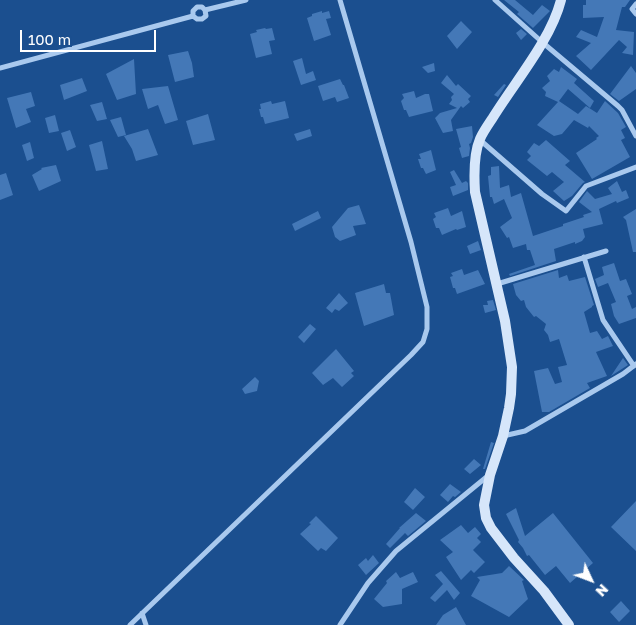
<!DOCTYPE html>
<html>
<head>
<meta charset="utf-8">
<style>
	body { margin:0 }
	#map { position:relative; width:636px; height:625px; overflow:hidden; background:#1b4f8f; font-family:"Golos Text",sans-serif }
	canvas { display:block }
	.north { position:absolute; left:566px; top:555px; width:50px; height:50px; -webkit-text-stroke:4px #1b4f8f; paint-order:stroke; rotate:133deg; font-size:14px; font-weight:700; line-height:20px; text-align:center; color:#fff }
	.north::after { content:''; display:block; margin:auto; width:18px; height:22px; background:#fff; clip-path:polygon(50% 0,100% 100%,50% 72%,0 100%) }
	.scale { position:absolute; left:20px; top:30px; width:136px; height:22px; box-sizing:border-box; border:2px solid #fff; border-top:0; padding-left:6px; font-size:15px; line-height:18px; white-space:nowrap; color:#fff; -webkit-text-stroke:4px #1b4f8f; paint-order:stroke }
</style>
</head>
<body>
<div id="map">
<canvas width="636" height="625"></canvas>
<div class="north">N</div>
<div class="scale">100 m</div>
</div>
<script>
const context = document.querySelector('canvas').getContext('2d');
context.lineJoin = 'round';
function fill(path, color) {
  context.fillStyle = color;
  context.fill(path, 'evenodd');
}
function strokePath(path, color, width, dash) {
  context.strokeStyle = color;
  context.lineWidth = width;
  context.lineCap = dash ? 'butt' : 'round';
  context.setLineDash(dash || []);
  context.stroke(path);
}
fill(new Path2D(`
	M 504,0 L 515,0 L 533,15 L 542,5 L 550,11 L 533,28 L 517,14 L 519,12 Z
	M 586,0 L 630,0 L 625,7 L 622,7 L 616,30 L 634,32 L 633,55 L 622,53 L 627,47 L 619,40 L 591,70 L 576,56 L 591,43 L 576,37 L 581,30 L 597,37 L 604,17 L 583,18 L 583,5 L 586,5 Z
	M 322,11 L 322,13 L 329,11 L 331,18 L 326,19 L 331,35 L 314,41 L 307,18 L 312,16 L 312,14 Z
	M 461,21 L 472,32 L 457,49 L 447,36 Z
	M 265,28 L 266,29 L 272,28 L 275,40 L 269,41 L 272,54 L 256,58 L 250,34 L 257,32 L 256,30 Z
	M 521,29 L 527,34 L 521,40 L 516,33 Z
	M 188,51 L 192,63 L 194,77 L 175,82 L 168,55 Z
	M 302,58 L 306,74 L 313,71 L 316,80 L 301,85 L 293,61 Z
	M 134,59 L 136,94 L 117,100 L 106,74 Z
	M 434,63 L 435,71 L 428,73 L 422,67 Z
	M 631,66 L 636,73 L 636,89 L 619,101 L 610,94 Z
	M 561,67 L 577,79 L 574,83 L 594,101 L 590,108 L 568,89 L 559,101 L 578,114 L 586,106 L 597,113 L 605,101 L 618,113 L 626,127 L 621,130 L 625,138 L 621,140 L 630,157 L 592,179 L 576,153 L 597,139 L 596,138 L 599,136 L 589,126 L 588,128 L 574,120 L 562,134 L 554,136 L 537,125 L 558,102 L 545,96 L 546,92 L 542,88 L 550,81 L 547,76 L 554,69 L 559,72 Z
	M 447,75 L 456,86 L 458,84 L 471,96 L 468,99 L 470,102 L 463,108 L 461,106 L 451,120 L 453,131 L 443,133 L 435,118 L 440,113 L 457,108 L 449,104 L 452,100 L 451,97 L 454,94 L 441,83 Z
	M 82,78 L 87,91 L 64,100 L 60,85 Z
	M 340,79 L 343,85 L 344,85 L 349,98 L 337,102 L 335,97 L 323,101 L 318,86 Z
	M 504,84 L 506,85 L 498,97 L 494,95 Z
	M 168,86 L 178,120 L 165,124 L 158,105 L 148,109 L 142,89 Z
	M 414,91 L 416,98 L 425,94 L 429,94 L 433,111 L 409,117 L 406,110 L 404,110 L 401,101 L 404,98 L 402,94 Z
	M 31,92 L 35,106 L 26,109 L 31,122 L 16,128 L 7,98 Z
	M 271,101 L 272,104 L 285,101 L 289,118 L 265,124 L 263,117 L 261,117 L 259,109 L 261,109 L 260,104 Z
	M 102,102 L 107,119 L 97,121 L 90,105 Z
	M 208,114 L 215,140 L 193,145 L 186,121 Z
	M 55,115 L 59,131 L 49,133 L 45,118 Z
	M 121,117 L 126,135 L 118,137 L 110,120 Z
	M 472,126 L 473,137 L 471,143 L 469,144 L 470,148 L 469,156 L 462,158 L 459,148 L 461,147 L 456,129 Z
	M 148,129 L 158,155 L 136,161 L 132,149 L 124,136 Z
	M 310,129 L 312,136 L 297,141 L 294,134 Z
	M 70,130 L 76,147 L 67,151 L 61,133 Z
	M 546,140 L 570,161 L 565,165 L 585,182 L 583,183 L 572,196 L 564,201 L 553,191 L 564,182 L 552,172 L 547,176 L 527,160 L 531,156 L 527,152 L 534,143 L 539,146 Z
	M 102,141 L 108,169 L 96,171 L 89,145 Z
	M 30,142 L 34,158 L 27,161 L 22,145 Z
	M 431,150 L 436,170 L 426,174 L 423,168 L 421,168 L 418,159 L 421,159 L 419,154 Z
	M 56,165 L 61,181 L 39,191 L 32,175 L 42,169 L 41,168 Z
	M 499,166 L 500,188 L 509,185 L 511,197 L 521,193 L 533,236 L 563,226 L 563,224 L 584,217 L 583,215 L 592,212 L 579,202 L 587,191 L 595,199 L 612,194 L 608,188 L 617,181 L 622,192 L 626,190 L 629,198 L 617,203 L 616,201 L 599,209 L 603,224 L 583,229 L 585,237 L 582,241 L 575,244 L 575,242 L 554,249 L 556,261 L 510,276 L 509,274 L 535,265 L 530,250 L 527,250 L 526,244 L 513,248 L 509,237 L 507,238 L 500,227 L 512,218 L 504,199 L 494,204 L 492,197 L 490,197 L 488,176 L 491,175 L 491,167 Z
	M 454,170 L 462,183 L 466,181 L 468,183 L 468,190 L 453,196 L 450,187 L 456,185 L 450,172 Z
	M 6,173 L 13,195 L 0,200 L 0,175 Z
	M 359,205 L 366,224 L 353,226 L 356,235 L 340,241 L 335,237 L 332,227 L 348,208 Z
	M 448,208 L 451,216 L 462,211 L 466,227 L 457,230 L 456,229 L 442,235 L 439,228 L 436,228 L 433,219 L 436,217 L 434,213 Z
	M 636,209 L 636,252 L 633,252 L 626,220 L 623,217 Z
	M 318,211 L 321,218 L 295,231 L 292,224 Z
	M 478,241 L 481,250 L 470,254 L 467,246 Z
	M 614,263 L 620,281 L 626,279 L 632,294 L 627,296 L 632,309 L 636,307 L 636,318 L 619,324 L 614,316 L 611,304 L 616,302 L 608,283 L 598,287 L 595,279 L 604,275 L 602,267 Z
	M 462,269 L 464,275 L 478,270 L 485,284 L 457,294 L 455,288 L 453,288 L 450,277 L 453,276 L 451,273 Z
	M 558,270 L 559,278 L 567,275 L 569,281 L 585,277 L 594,305 L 592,306 L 592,307 L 584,312 L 590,333 L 597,331 L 602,339 L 608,336 L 613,346 L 596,352 L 607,376 L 587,383 L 590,388 L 549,412 L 542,412 L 534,371 L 548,368 L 555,384 L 562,382 L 558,367 L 567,365 L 559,339 L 550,342 L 548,335 L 544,330 L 546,324 L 536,316 L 534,317 L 526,307 L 524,300 L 521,301 L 516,295 L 513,284 Z
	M 384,284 L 386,293 L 390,293 L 394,315 L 364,326 L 355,293 Z
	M 339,293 L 348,303 L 339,311 L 335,309 L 332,313 L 326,308 Z
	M 493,300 L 496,310 L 485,313 L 483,305 L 488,305 L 487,301 Z
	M 310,324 L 316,329 L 304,343 L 298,337 Z
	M 336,349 L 354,371 L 351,373 L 354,376 L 342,387 L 333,378 L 323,385 L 312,373 Z
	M 623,358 L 628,365 L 611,376 Z
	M 255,377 L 259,381 L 257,391 L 245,394 L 242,389 Z
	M 491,442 L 494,443 L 485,469 L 483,469 Z
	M 474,459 L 481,465 L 470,474 L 464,469 Z
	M 450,484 L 461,492 L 455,497 L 453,496 L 448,502 L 440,495 Z
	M 415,488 L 425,497 L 413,510 L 404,502 Z
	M 636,501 L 636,551 L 611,527 Z
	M 516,508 L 525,536 L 553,513 L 593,563 L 570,583 L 556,566 L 545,575 L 529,555 L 527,556 L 523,548 L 518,542 L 519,540 L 506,514 Z
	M 416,513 L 426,521 L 408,536 L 405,533 L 390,548 L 386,544 L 400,528 L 399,528 Z
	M 316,516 L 338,538 L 326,551 L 321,548 L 318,551 L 300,534 L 311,524 L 309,523 Z
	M 461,525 L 468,533 L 475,527 L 481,534 L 477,538 L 481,542 L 473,550 L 485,562 L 474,573 L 471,570 L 461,580 L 446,557 L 453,552 L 440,540 Z
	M 373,555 L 379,563 L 366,575 L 358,565 L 366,558 L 368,561 Z
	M 509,566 L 524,580 L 522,581 L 528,599 L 509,617 L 471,596 L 480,580 L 477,577 L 502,573 Z
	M 441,571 L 460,593 L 454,600 L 447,590 L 435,602 L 430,598 L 443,584 L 435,575 Z
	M 396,572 L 400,578 L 413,572 L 418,582 L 402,589 L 402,604 L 383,607 L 374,599 L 387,583 L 386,581 Z
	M 621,601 L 630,611 L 619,622 L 610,612 Z
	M 456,607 L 466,625 L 436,625 L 443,615 Z`), '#4478b7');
strokePath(new Path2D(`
	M 495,0 L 542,42 L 618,106 L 622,110 L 636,136
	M 636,4 L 632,9 L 636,14
	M 205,10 L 206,16 L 202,19 L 197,19 L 193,16 L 193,11 L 197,7 L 202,7 L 205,10 L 246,0
	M 0,68 L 193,16
	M 480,140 L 542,194 L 566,211 L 586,186 L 636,167
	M 584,257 L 603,320 L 634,366
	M 497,284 L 606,251
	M 503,436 L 525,431 L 623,374 L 636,364
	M 142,613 L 146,625
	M 130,625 L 411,355 L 423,342 L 427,329 L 427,307 L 411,242 L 340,0
	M 340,625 L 368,583 L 396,551 L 489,475`), '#a9c9ee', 5);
strokePath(new Path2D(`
	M 561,0 C 551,40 514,83 492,119 C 488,125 483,132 480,139 C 474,153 474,176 475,192 L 505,321 L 512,367 L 511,394 L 509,408 L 503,436 L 490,475 L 484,505 L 486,518 L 491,528 L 514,558 L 544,591 L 569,625`), '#d6e6fa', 10);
</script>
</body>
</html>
